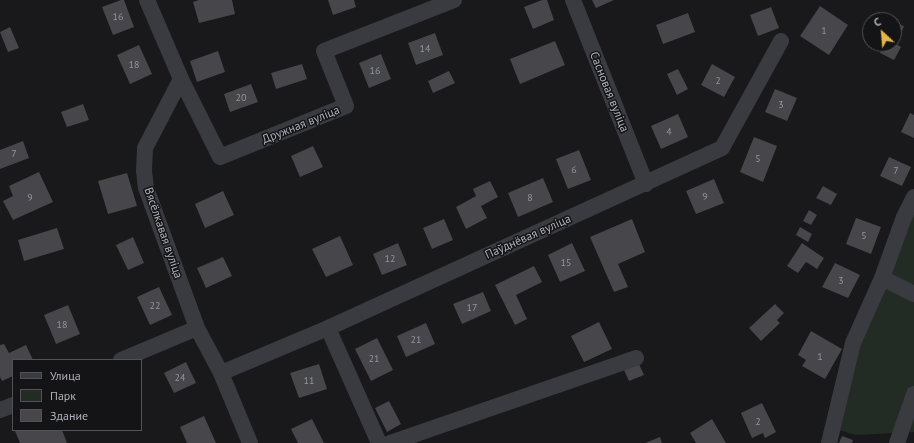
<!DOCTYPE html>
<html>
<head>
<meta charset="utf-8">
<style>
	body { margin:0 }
	#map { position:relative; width:914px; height:443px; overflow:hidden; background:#19191b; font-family:"PT Sans",sans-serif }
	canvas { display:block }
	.legend { position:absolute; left:12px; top:359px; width:130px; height:72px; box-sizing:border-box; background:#141416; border:1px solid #515257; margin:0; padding:5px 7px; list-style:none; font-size:12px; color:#adb0b9 }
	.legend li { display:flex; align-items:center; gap:8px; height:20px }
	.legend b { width:20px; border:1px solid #515257 }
	.north { position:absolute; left:862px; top:12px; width:40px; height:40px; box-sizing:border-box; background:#141416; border:1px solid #515257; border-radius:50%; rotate:334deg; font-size:11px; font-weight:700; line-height:16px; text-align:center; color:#adb0b9 }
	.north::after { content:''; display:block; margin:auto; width:14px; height:18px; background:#e2b64a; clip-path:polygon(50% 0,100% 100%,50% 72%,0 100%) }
</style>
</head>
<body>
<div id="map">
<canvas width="914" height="443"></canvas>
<ul class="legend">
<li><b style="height:5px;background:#3a3b40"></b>Улица</li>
<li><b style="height:11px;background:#232b25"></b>Парк</li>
<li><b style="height:11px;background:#46464b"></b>Здание</li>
</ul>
<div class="north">С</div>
</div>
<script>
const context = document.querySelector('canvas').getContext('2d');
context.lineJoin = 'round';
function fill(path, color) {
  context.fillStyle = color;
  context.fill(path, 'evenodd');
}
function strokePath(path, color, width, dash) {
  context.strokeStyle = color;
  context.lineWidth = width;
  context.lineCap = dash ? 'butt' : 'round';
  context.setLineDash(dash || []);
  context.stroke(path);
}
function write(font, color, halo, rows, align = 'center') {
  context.font = font + ' "PT Sans",sans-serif';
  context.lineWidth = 3;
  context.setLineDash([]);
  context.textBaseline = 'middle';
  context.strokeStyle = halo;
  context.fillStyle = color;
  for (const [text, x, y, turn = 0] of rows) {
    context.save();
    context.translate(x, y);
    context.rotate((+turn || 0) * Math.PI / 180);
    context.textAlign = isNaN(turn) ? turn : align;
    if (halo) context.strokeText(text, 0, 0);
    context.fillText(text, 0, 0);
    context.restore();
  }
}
fill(new Path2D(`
	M 914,207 L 914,432 L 856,435 L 839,430 L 857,344 Z`), '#232b25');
fill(new Path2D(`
	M 121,0 L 124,0 L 134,27 L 113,35 L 102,7 Z
	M 199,0 L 232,0 L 235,14 L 199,23 L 193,2 Z
	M 328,0 L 354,0 L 356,7 L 333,15 Z
	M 542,0 L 547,0 L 554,20 L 533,29 L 524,7 Z
	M 592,0 L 614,0 L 596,8 Z
	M 820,6 L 848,25 L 829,55 L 800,36 Z
	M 771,7 L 779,28 L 758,36 L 750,15 Z
	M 688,13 L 695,32 L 663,44 L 656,25 Z
	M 894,23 L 904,26 L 898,40 L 894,39 Z
	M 10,27 L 19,48 L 8,52 L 0,32 Z
	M 435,33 L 443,55 L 416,65 L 408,43 Z
	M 555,41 L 565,65 L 520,84 L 510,59 Z
	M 894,43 L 901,47 L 894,60 L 880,53 L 885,44 Z
	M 139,45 L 152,74 L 130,84 L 117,55 Z
	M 218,51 L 225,72 L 197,82 L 190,61 Z
	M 381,54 L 391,79 L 369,88 L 359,63 Z
	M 302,64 L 307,79 L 276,89 L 271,73 Z
	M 712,64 L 735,77 L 724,97 L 701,85 Z
	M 678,69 L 688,89 L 677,95 L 667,74 Z
	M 449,71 L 455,83 L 433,93 L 428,81 Z
	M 251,84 L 258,102 L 230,112 L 224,94 Z
	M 775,89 L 797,98 L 787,121 L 765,112 Z
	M 83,104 L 89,120 L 67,127 L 61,112 Z
	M 910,113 L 914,115 L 914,138 L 901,132 Z
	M 678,114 L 688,137 L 661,149 L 651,126 Z
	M 754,137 L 777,146 L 763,182 L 740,172 Z
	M 23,141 L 29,158 L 0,169 L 0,150 Z
	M 313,146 L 323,167 L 300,177 L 291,156 Z
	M 579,150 L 591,180 L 568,189 L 556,159 Z
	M 889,157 L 911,167 L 902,186 L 880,176 Z
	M 39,172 L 53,202 L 13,220 L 3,201 L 13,196 L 9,186 Z
	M 127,173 L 137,206 L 108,214 L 98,181 Z
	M 543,178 L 553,202 L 518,217 L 508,193 Z
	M 714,179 L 724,203 L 696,214 L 686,191 Z
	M 490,181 L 498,197 L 481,206 L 487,218 L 466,229 L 456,207 L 476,196 L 473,189 Z
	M 823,186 L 837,194 L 831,205 L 816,198 Z
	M 223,191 L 234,215 L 205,228 L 195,204 Z
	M 809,210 L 817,215 L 811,225 L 803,221 Z
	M 856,218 L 881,227 L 871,254 L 846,244 Z
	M 444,219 L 453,240 L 432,249 L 423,228 Z
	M 632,219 L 645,252 L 618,264 L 628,287 L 614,292 L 590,237 Z
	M 800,227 L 812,234 L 808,242 L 796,235 Z
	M 57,228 L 64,249 L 24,261 L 18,240 Z
	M 340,236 L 353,265 L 326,277 L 312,249 Z
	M 133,237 L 144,263 L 128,270 L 116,245 Z
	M 398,243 L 407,265 L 382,275 L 373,254 Z
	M 572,243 L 585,271 L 560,282 L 548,255 Z
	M 802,243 L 824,258 L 817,269 L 806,262 L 798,273 L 787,266 Z
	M 223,257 L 232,276 L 206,288 L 197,268 Z
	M 835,263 L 860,275 L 848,298 L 822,287 Z
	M 534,266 L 542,282 L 516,295 L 527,319 L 515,325 L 495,285 Z
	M 159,287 L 172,315 L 150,325 L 137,297 Z
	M 483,292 L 491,311 L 462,324 L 453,304 Z
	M 775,304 L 784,313 L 777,320 L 780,323 L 761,341 L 749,328 Z
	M 68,305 L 80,334 L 56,344 L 44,315 Z
	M 599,322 L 612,349 L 584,362 L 571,336 Z
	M 426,323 L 435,344 L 406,357 L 397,336 Z
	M 811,331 L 842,349 L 825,379 L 802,366 L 806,360 L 798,355 Z
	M 377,338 L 393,370 L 371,381 L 355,349 Z
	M 4,344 L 9,353 L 26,345 L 33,360 L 13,360 L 13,376 L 2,381 L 0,377 L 0,345 Z
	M 186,362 L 196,383 L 174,393 L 164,373 Z
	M 319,364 L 327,389 L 299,398 L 290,373 Z
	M 639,364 L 644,375 L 629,381 L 624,370 Z
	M 389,401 L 401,424 L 387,432 L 375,408 Z
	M 762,403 L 776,432 L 765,438 L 763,433 L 752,438 L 741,413 Z
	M 204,416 L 216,443 L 187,443 L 180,427 Z
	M 312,419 L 324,443 L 298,443 L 291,429 Z
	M 712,419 L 726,443 L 696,443 L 690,433 Z
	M 18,430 L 62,430 L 67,443 L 20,443 L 15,431 Z
	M 842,436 L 853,440 L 852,443 L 839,443 Z
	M 660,437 L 662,443 L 645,443 Z`), '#46464b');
strokePath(new Path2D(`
	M 147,0 L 181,79 L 145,148 L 144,171 L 146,188 L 197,328 L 221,373 L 250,443
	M 573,0 L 646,184
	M 181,79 L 220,157 L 346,106 L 324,51 L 454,0
	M 882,278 L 914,294
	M 328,328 L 379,443
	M 121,360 L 197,328
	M 221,373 L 328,328 L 722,148 L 781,41
	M 0,410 L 13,405
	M 390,443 L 636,358
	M 829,443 L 853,343 L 882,278 L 904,217 L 914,197
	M 897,443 L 914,394`), '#3a3b40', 16);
write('10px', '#93969e', null, [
	["16",118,17],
	["1",824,31],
	["14",425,49],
	["18",134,65],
	["16",375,71],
	["2",718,81],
	["20",241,98],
	["3",781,105],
	["4",669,132],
	["7",14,154],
	["5",758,159],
	["6",574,170],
	["7",896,171],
	["9",705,197],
	["9",30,198],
	["8",530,198],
	["5",864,236],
	["12",390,259],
	["15",566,263],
	["3",841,281],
	["22",155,306],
	["17",472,308],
	["18",62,325],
	["21",416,340],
	["1",820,357],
	["21",374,359],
	["24",180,378],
	["11",309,381],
	["2",758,422]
]);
write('12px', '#adb0b9', '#141416', [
	["Сасновая вуліца",609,92,68],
	["Дружная вуліца",301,125,-22],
	["Вясёлкавая вуліца",163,233,71],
	["Паўднёвая вуліца",528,237,-24]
]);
</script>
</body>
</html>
